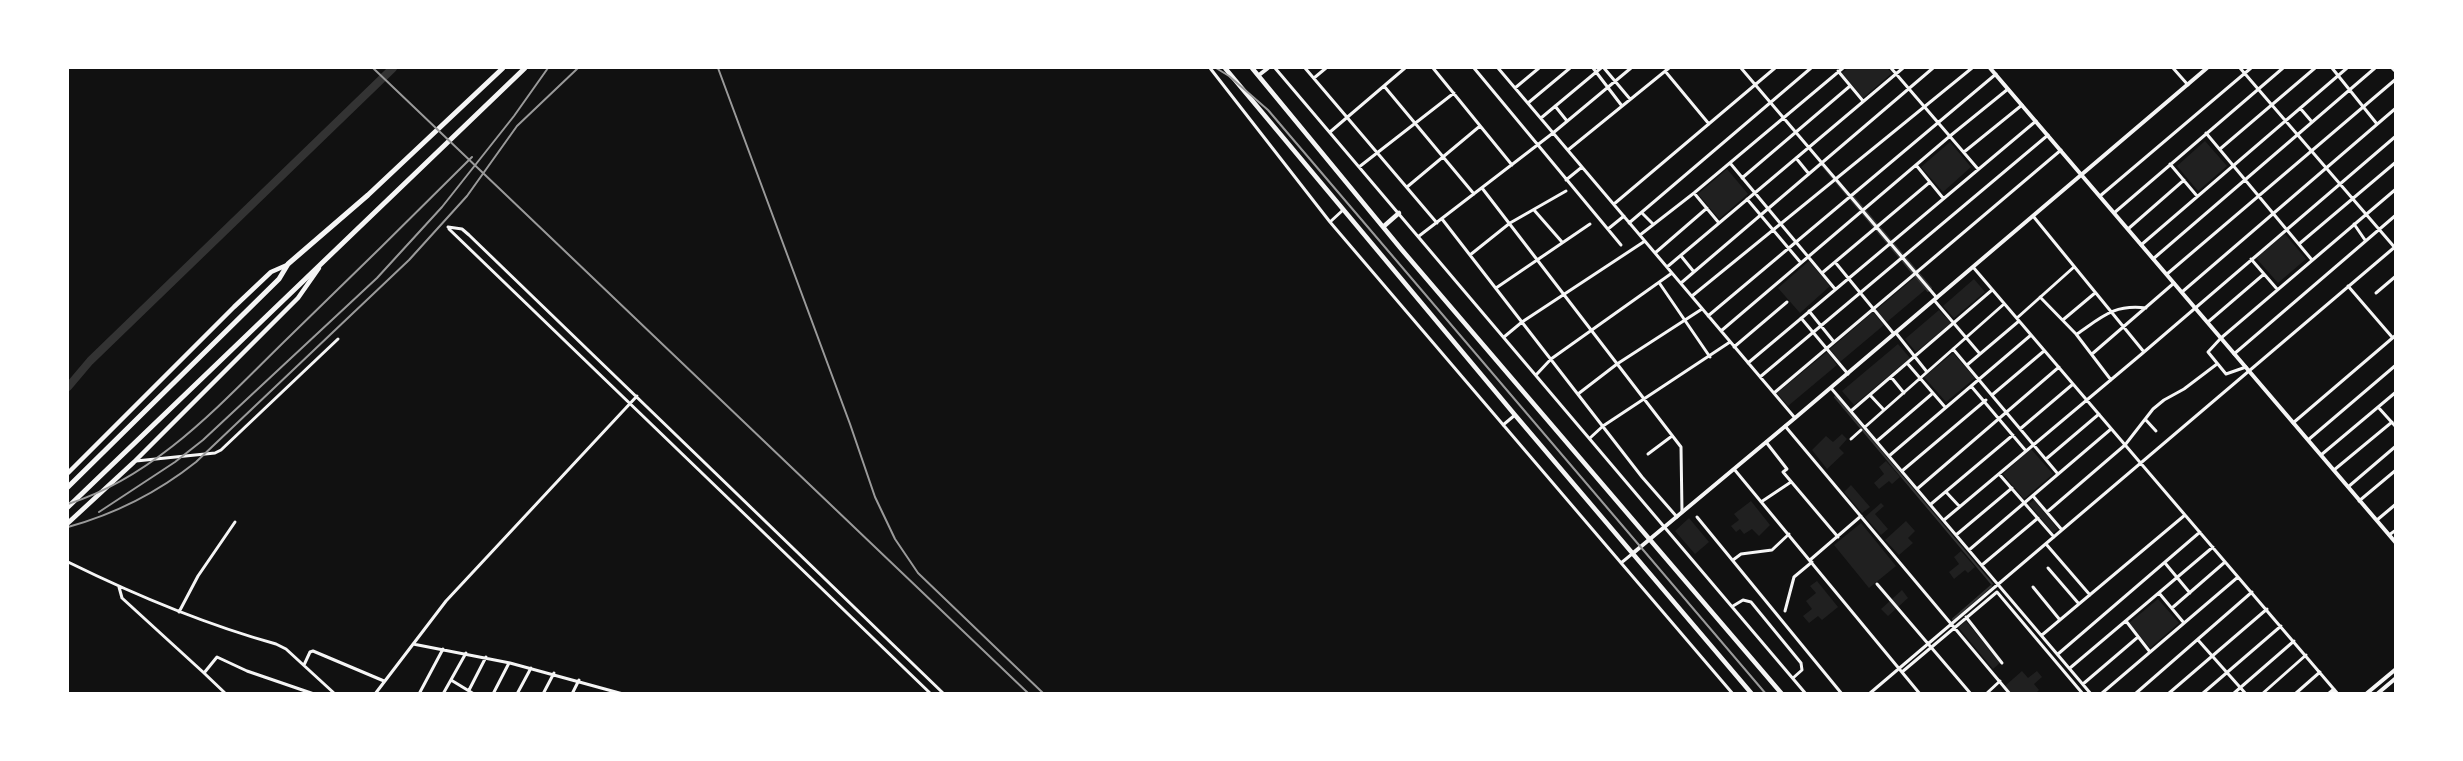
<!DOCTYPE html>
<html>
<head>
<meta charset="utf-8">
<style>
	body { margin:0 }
	#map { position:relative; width:2463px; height:761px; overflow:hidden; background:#111; font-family:"DM Sans",sans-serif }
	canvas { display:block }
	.frame { position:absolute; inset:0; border:69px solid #fff; pointer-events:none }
</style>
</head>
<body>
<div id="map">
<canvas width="2463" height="761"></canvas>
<div class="frame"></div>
</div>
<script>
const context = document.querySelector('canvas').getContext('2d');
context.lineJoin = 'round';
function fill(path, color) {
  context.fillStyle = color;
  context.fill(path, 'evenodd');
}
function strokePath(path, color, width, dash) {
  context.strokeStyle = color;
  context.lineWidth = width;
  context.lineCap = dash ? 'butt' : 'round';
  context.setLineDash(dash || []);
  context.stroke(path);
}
fill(new Path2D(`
	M 1848,68 L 1887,68 L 1892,73 L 1863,98 L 1842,73 Z
	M 2205,141 L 2227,166 L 2198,191 L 2177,166 Z
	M 1950,142 L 1971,167 L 1943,192 L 1921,167 Z
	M 1727,169 L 1748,194 L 1719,219 L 1698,194 Z
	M 2285,234 L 2306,259 L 2278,283 L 2256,258 Z
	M 1809,261 L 1830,286 L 1800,313 L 1778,288 Z
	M 1915,277 L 1926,289 L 1887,322 L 1876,310 Z
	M 1974,279 L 1985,292 L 1954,318 L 1943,306 Z
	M 1939,310 L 1951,323 L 1916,352 L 1905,339 Z
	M 1873,312 L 1884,325 L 1840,362 L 1830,349 Z
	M 1898,344 L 1910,358 L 1854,405 L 1842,391 Z
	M 1827,352 L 1837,365 L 1788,406 L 1777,393 Z
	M 1953,353 L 1975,378 L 1946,402 L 1924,377 Z
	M 1842,434 L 1847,439 L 1839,448 L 1844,453 L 1827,469 L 1812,450 L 1826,436 L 1833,442 Z
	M 2031,449 L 2053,474 L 2024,499 L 2003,474 Z
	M 1886,461 L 1900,477 L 1892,484 L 1889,481 L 1879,489 L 1874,483 L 1884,474 L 1879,467 Z
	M 1851,485 L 1870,507 L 1862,513 L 1844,492 Z
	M 2034,500 L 2058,529 L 2053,533 L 2029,504 Z
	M 1751,501 L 1770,525 L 1759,536 L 1752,529 L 1744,534 L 1740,529 L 1736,532 L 1731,526 L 1739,520 L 1734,514 Z
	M 1881,503 L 1884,506 L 1875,514 L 1888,529 L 1881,535 L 1865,517 Z
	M 1689,518 L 1709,542 L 1695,554 L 1675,531 Z
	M 1906,521 L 1915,531 L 1908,538 L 1913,543 L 1899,555 L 1885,540 Z
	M 1861,523 L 1896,566 L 1869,588 L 1834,545 Z
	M 1961,551 L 1975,567 L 1968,573 L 1965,570 L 1954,579 L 1949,572 L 1959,564 L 1954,557 Z
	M 1817,581 L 1838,607 L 1822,620 L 1818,616 L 1809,623 L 1803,616 L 1812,609 L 1806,601 L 1816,593 L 1810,586 Z
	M 1902,590 L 1908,598 L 1888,616 L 1881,609 Z
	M 2158,599 L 2179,623 L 2150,648 L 2129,623 Z
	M 1966,621 L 2000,663 L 1993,669 L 1958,627 Z
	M 2022,671 L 2028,678 L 2037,671 L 2042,677 L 2034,684 L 2039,690 L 2036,693 L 2011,693 L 2005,686 Z`), '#202020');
strokePath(new Path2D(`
	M 1821,164 L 1928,291
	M 1851,194 L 1931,288
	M 1835,397 L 1992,584
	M 1953,619 L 1991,586`), '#333', 2);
strokePath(new Path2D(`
	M 68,387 L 90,361 L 393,68`), '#333', 8);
strokePath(new Path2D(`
	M 1210,68 L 1330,222 L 1733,694
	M 1275,68 L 1806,694
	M 1305,68 L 1437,223
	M 1433,68 L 1512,165
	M 1474,68 L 1621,245
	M 1498,68 L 1795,418
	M 1593,68 L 1622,106
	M 1604,68 L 1630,99
	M 1741,68 L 1937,298
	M 1891,68 L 1978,169
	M 2173,68 L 2188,85
	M 2240,68 L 2396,249
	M 2332,68 L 2377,124
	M 2392,68 L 2396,72
	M 1665,71 L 1709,124
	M 1838,71 L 1863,101
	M 1314,78 L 1326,68
	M 1384,86 L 1474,194
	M 1515,88 L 1539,68
	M 1528,103 L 1570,68
	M 1555,106 L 1567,121
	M 2300,108 L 2312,122
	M 1541,118 L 1601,68
	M 1330,132 L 1405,68
	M 2206,133 L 2312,260
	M 2220,149 L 2315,68
	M 1568,150 L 1669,68
	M 1964,152 L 2022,105
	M 1796,158 L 1809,174
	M 1730,163 L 1835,289
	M 2170,164 L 2197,196
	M 1916,165 L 1943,198
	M 1359,167 L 1454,93
	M 1742,178 L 1850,86
	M 1566,180 L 1582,167
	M 1407,187 L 1480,126
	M 1482,188 L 1681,447 L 1682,512
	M 1694,193 L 1719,223
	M 2100,196 L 2251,68
	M 1747,199 L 1801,263
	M 1614,204 L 1775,68
	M 1534,210 L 1562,242
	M 1642,213 L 1653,224
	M 2114,213 L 2283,68
	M 2033,216 L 2144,352
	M 1442,219 L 1642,477 L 1677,517
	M 1330,222 L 1343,210
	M 1629,223 L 1811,68
	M 2354,224 L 2365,240
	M 448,227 L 462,229 L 469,235 L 944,694
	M 449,229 L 931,694
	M 1608,229 L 1624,216
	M 2128,229 L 2184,180
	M 1640,235 L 1694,193 L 1843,68
	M 1419,236 L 1553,133 L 1631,68
	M 2299,244 L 2396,162
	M 2141,245 L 2347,68
	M 1655,253 L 1707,208
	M 1470,255 L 1510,223 L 1566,191
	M 1681,256 L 1694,272
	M 2153,259 L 2375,68
	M 2251,259 L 2277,289
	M 1835,262 L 1894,334
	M 1667,267 L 1903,68
	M 1973,267 L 2338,694
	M 1822,273 L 1930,182
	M 2167,274 L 2396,79
	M 1681,283 L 1933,68
	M 1660,284 L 1710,357
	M 2348,286 L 2392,337
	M 1496,288 L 1590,224
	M 2182,292 L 2396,108
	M 2376,293 L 2396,276
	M 1692,296 L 1972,68
	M 2040,297 L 2076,334 L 2111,380
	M 1934,300 L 1980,354
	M 1809,311 L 1834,342
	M 1708,316 L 1996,74
	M 1801,318 L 1848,374
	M 2017,318 L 2074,267
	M 2064,319 L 2095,293
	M 2208,322 L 2264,274
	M 1721,331 L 1950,136 L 2008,89
	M 1896,333 L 1927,372
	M 2077,334 C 2102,317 2114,304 2146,308
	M 1504,337 L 1522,322 L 1645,241
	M 1734,347 L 1787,302
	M 1953,349 L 2058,474
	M 2092,354 L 2174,283
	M 2234,354 L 2396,215
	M 1748,363 L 2036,121
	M 1907,363 L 1945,407
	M 1967,365 L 2019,321
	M 2246,367 L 2226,374 L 2208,352 L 2221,338 L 2396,189
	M 1536,375 L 1551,359 L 1672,273
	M 1760,377 L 2048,135
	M 1891,377 L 1904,393
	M 1971,386 L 2026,451
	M 1831,388 L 2091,694
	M 1774,393 L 2061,150
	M 1578,394 L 1617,364 L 1702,309
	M 1870,395 L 1884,410
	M 1992,395 L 2044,351
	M 2378,407 L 2396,427
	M 1851,411 L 1992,290
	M 2145,419 L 2156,431
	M 2293,423 L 2396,335
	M 1503,425 L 1515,415
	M 1785,426 L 2010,694
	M 1865,427 L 2004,304
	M 2020,429 L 2073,384
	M 1590,438 L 1603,426 L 1730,342
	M 1851,439 L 1861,430
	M 2308,440 L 2396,365
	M 1877,441 L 1933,393
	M 1766,442 L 1787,469 L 1783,472 L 1838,537
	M 1648,454 L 1672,436
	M 2321,455 L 2396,392
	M 1889,456 L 2031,335
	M 2046,459 L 2099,414
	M 136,461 L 215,453 L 221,450 L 338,339
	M 1734,469 L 1920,694
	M 2334,470 L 2392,422
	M 1902,471 L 1986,400
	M 1999,474 L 2054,537
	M 2348,487 L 2396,446
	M 1917,489 L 2059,367
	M 1946,492 L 1960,507
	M 2033,496 L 2062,530
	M 2359,501 L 2396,470
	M 1761,502 L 1791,482
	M 1931,504 L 2013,435
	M 2047,512 L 2125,445 L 2153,409 L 2164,400 L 2184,389 L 2217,364
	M 1697,517 L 1842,694
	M 1944,520 L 2144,352 L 2396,136
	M 2377,520 L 2396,504
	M 1956,535 L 2012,488
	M 2389,535 L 2396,530
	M 2046,544 L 2090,595
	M 1969,550 L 2111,429
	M 1733,560 L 1741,554 L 1772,550 L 1789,534
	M 1810,560 L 1861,516
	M 68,562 C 135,595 204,624 276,644 L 286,649 L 335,694
	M 1621,563 L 1632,554
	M 2165,563 L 2190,593
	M 1982,565 L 2038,518
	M 2048,568 L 2079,604
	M 1877,584 L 1971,694
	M 119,587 L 122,598 L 204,673 L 217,657 L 247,671 L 314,694
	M 2033,587 L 2060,620
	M 2159,593 L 2184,623
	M 1733,606 L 1743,600 L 1751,602 L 1801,663 L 1802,670 L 1793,678
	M 2172,608 L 2225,562
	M 1785,611 L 1794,577 L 1812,562
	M 179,612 L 198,576 L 235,522
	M 1966,617 L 2002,663
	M 2126,621 L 2150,652
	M 2042,635 L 2185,515
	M 2198,640 L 2246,694
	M 413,644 L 510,663 L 623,694
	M 2058,654 L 2200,532
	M 304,665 L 310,652 L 313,651 L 384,681
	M 2070,668 L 2213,547
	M 1902,672 L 1997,592 L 2083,694
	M 204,673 L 226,694
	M 451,680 L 474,694
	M 2083,684 L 2138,637
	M 375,694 L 446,601 L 637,396
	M 419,694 L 443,649
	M 443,694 L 466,653
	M 467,694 L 486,657
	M 493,694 L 509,663
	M 517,694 L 531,668
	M 543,694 L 554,673
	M 572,694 L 579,680
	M 1869,694 L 2396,246
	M 1986,694 L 2000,681
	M 2101,694 L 2238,577
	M 2135,694 L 2252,592
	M 2168,694 L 2267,609
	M 2202,694 L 2281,626
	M 2233,694 L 2294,641
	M 2262,694 L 2306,655
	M 2295,694 L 2320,672
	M 2328,694 L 2334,689`), '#f5f5f5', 3);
strokePath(new Path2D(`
	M 1990,68 L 2396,543
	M 1259,75 L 1268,68
	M 1632,554 L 1795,418 L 2207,68
	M 2366,694 L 2396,669
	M 2377,694 L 2396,678`), '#f5f5f5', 4);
strokePath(new Path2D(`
	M 1225,68 L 1515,415 L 1752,694
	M 1252,68 L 1402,250 L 1782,694
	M 1383,227 L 1399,213`), '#f5f5f5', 4.5);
strokePath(new Path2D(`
	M 68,473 L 234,307 L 271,272 L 287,265
	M 68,523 L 134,462 L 298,298 L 319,268`), '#f5f5f5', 4.5);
strokePath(new Path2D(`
	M 68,487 L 279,279 L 288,264 L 368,195 L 503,68
	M 68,507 L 525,68`), '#f5f5f5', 5);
strokePath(new Path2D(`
	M 373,68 L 1029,694
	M 718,68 L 850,424 L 875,497 L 895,539 L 918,573 L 1044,694
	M 1216,68 L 1229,76 L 1268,110 L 1766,694
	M 68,504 C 158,476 224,400 290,336 C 351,277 412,217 472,157
	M 99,512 L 175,462 L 203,440 L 377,278 L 442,207 L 514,116 L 548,68
	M 68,527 C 115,514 157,493 196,462 L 409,260 L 467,196 L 517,126 L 578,68`), '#9a9a9a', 2);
</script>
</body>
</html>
